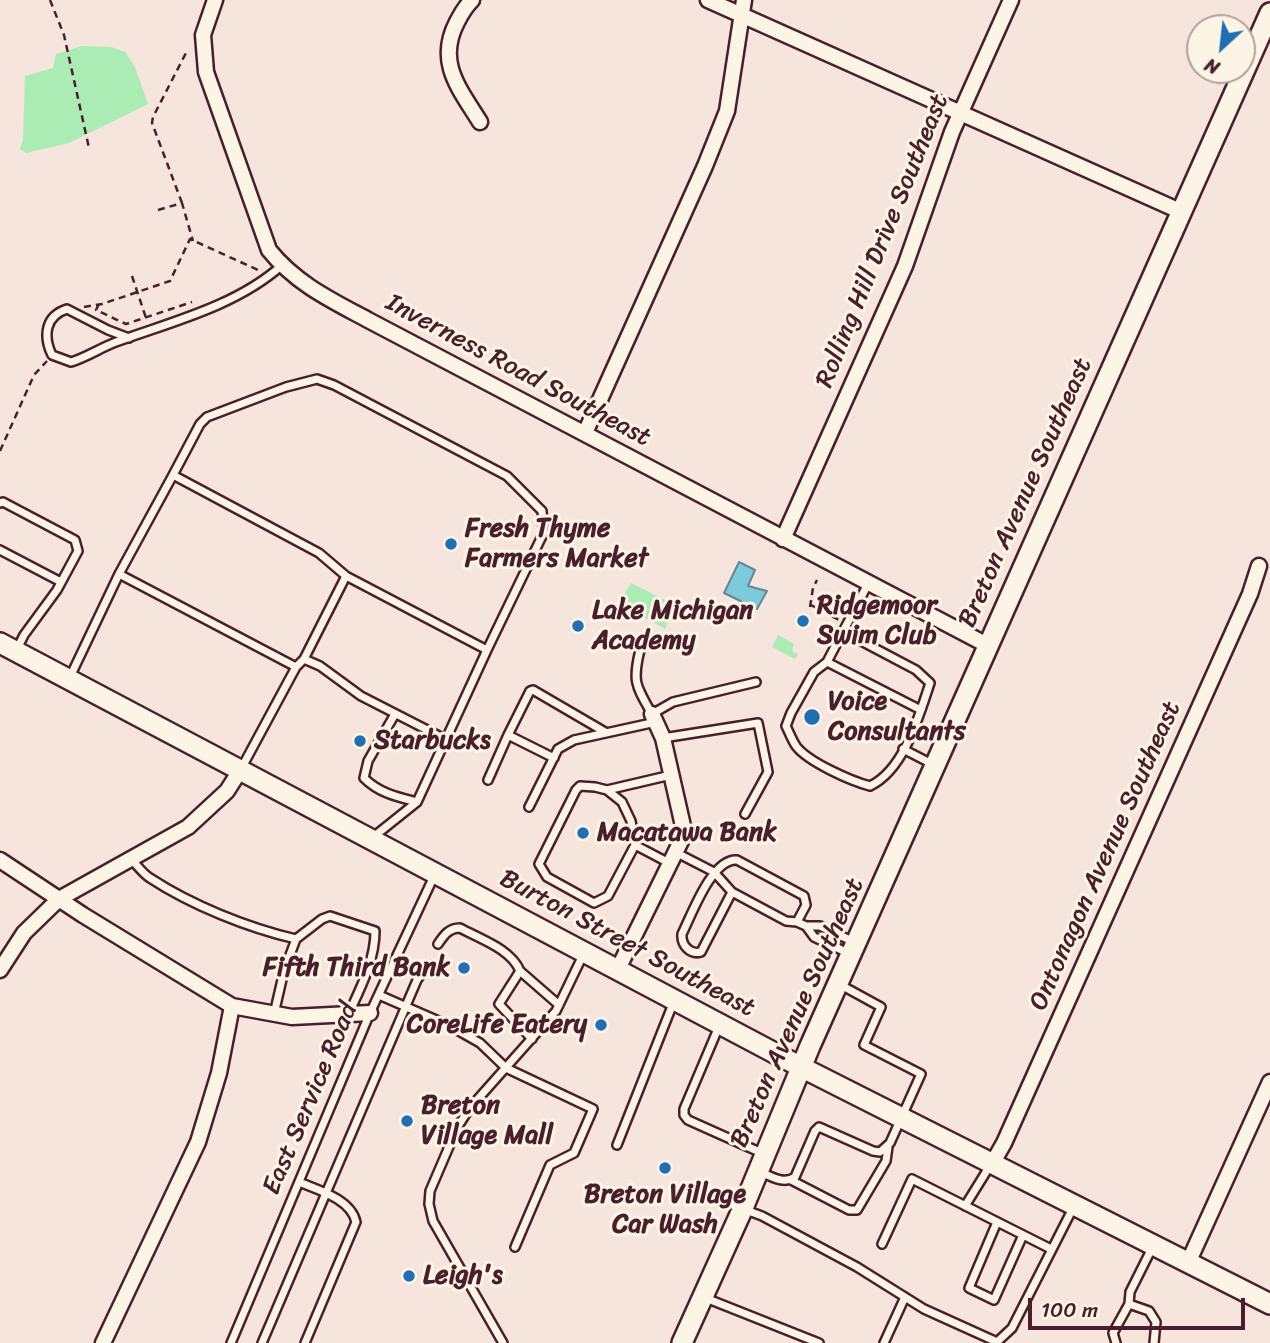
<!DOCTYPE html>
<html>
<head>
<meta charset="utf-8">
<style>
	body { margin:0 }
	#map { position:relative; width:1270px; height:1343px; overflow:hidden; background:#f5e5dd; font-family:Sriracha,sans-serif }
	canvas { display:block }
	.north { position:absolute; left:1186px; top:14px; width:70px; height:70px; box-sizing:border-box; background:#fcf5e5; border:2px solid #b59f9b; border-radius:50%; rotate:207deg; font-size:19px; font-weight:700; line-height:28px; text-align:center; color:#4a1f2b }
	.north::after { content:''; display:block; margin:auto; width:24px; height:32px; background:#1f6fb2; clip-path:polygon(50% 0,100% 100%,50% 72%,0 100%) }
	.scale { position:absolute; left:1028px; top:1298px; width:217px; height:32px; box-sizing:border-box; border:4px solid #4a1f2b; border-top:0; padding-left:9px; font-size:21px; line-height:24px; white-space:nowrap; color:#4a1f2b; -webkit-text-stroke:5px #fcf5e5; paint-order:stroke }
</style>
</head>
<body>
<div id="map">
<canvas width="1270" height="1343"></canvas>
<div class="north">N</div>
<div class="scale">100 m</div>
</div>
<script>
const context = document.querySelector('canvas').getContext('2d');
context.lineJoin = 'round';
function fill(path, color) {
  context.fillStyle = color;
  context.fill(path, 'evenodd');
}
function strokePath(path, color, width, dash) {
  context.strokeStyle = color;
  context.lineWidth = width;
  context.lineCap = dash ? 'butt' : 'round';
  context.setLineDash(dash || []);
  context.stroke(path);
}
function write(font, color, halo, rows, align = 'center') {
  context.font = font + ' Sriracha,sans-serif';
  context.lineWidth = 6;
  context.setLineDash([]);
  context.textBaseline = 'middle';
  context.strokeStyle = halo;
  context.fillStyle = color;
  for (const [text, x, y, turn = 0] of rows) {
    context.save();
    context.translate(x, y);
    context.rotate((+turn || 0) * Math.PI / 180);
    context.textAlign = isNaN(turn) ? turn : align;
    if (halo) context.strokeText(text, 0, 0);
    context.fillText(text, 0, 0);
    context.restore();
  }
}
fill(new Path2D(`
	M 82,46 L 111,47 L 125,52 L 135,67 L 148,104 L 69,143 L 26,153 L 20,149 L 23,140 L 25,76 L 53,68 L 56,54 Z
	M 631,583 L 675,605 L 665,629 L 619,603 Z
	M 778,635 L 794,644 L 792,651 L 798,654 L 795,659 L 772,647 Z`), '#abebb4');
const water = new Path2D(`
	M 739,562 L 755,570 L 748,586 L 767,591 L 757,609 L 724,593 Z`);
fill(water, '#7dcada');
strokePath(water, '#698694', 2);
const service = new Path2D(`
	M 129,338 L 108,330 L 67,309 C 45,316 43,336 52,355 L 71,362 C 87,357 100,348 116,342 C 171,322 236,306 281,266
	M 173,475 L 200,424 L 207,417 L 286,387 L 317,379 L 334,385 L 507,476 L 542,511 L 544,532 L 487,650
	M 0,503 L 3,502 L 75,540 L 78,551 L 57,590 L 24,635 L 16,651
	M 0,550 L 61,582
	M 119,574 L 173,475 L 319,553 L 346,576
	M 844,632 L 916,670 L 930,683 C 919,716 904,770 870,786 C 851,781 808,762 796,746 C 792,740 789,732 786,726 L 791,713 L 814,672 L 827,662 L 868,584
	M 640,650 C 632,682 636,686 652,714 L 673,702 L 756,682
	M 304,659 L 320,666 L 361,696 L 445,739
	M 827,662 L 921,710
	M 70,677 L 119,574 L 296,667
	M 395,714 L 368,761 L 364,778 C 379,793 397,797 417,802
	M 508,735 L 530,691 L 533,690 L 605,732
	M 663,738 L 758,723 L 768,772 L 745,814
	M 903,749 L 934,765
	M 241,769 L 296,667 L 304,659 L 346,576 L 487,650 L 417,802 L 372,838
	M 488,780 L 508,735 L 554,758
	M 580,786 L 595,787 L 607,790 L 622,802 L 631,821 L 635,845 L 608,896 L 594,903 L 547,877 L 539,864 L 576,790 Z
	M 607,790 L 671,775
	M 529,807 L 558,749 L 574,740 L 656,722
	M 635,845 L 671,864
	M 677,853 L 714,872 L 732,892 L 786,921 L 797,922 L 806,926 L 814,937 L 848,953
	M 131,859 C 137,865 143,874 150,878 C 191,905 248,928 296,939 L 322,919 L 330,916 L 375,931 C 375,960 361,987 349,1013
	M 732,892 L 701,952 C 690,955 681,945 682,934 C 692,914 712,858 737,860 L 804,896 L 806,905 L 797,922
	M 806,926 L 820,926 L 854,942
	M 438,944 C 444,935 449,928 460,928 C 480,939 511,949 520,971
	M 379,995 L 450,1026 L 480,1043 L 506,1068 L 593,1109 L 574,1153 L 550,1165 L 515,1247
	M 274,1014 L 284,971 L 296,939
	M 720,1024 L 684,1109 L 684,1115 L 688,1120 L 764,1154
	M 532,1039 L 499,1004 L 520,971 L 559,1005
	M 617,1145 L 674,1001
	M 759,1171 C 770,1176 784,1185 795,1177 L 815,1131 L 819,1127 L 873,1151 L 880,1152 L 890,1143 L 921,1074 L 864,1045 L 881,1007 L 839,984
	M 791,1180 L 849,1210 L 857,1210 L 886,1161 L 888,1147
	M 299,1182 C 318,1190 351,1199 356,1222 L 305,1343
	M 703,1194 L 762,1216 L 857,1267 L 924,1309 L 997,1342
	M 965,1206 L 991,1164
	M 997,1222 L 969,1288 L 994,1300 L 1023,1235
	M 882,1244 L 912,1179 L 1051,1249
	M 703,1297 L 819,1343
	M 1129,1304 L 1149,1311 L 1156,1322 L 1154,1343
	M 231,1343 L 370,1013 L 435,874
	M 262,1343 L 417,980 L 428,965
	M 503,1343 L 433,1221 L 429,1204 L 430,1191 L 457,1128 L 469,1109 L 556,1011 L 584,953
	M 884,1343 L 905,1297
	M 996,1343 L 1012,1328 L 1073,1208
	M 1116,1343 L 1113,1333 L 1129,1304 L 1130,1292 L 1153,1246`);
const minor = new Path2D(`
	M 215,0 L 203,35 L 206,72 L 269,250 C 296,284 333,301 370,321 L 987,645
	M 472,0 C 465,7 461,14 457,22 C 436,62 459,88 480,122
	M 708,0 L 1182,212
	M 585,433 L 705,166 L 727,111 L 744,0
	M 783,539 L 905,266 L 952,132 L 1011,0
	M 0,860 L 83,915 L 232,1006 L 292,1017 L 370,1013
	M 618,969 L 682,839 L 683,826 L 663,738 L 652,714
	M 0,970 L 24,933 L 59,899 L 188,827 L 227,791 L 241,769
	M 992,1164 L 1004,1143 L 1250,594 L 1259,566
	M 1188,1263 L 1270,1082
	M 103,1343 L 198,1142 L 219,1073 L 232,1006`);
const secondary = new Path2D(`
	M 0,643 L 801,1067 L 1270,1304
	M 682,1343 L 743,1208 L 810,1046 L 1270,13`);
strokePath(service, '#4a1f2b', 12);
strokePath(minor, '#4a1f2b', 19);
strokePath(secondary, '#4a1f2b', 24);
strokePath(new Path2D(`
	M 50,0 L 64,35 L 89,148
	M 182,203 L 152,123 L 153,117 L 187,51
	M 158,210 L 182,203 L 193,241
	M 132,276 L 146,318
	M 99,304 L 96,310 L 126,324 L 192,302
	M 84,307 L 102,304 L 170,281 L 190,239 L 258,270
	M 0,451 L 34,375 L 47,361
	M 811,605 L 839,620
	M 810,607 L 813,588 L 817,580`), '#4a1f2b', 2.5, [7, 5]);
strokePath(service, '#fcf5e5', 7);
strokePath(minor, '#fcf5e5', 14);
strokePath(secondary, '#fcf5e5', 19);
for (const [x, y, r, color] of [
	[451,544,7,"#1f6fb2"],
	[803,621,7,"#1f6fb2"],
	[578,626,7,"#1f6fb2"],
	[812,717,9,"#1f6fb2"],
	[360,741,7,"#1f6fb2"],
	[583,833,7,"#1f6fb2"],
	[464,968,7,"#1f6fb2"],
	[601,1025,7,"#1f6fb2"],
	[407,1121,7,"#1f6fb2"],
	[665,1168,7,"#1f6fb2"],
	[409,1276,7,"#1f6fb2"]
]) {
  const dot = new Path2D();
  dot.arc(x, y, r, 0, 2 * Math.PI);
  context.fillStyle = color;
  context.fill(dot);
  strokePath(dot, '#fcf5e5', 2.5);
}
write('26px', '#4a1f2b', '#fcf5e5', [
	["Rolling Hill Drive Southeast",883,241,-68],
	["Inverness Road Southeast",518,371,28],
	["Breton Avenue Southeast",1026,493,-66],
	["Ontonagon Avenue Southeast",1106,856,-66],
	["Burton Street Southeast",627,944,28],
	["Breton Avenue Southeast",798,1013,-66],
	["East Service Road",311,1099,-67]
]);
write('bold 26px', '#4a1f2b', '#fcf5e5', [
	["Fresh Thyme",465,529],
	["Farmers Market",465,559],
	["Ridgemoor",817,606],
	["Swim Club",817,636],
	["Lake Michigan",592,611],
	["Academy",592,641],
	["Voice",828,702],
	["Consultants",828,732],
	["Starbucks",374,741],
	["Macatawa Bank",597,833],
	["Fifth Third Bank",450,968,"right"],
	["CoreLife Eatery",587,1025,"right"],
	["Breton",421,1106],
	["Village Mall",421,1136],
	["Breton Village",665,1195,"center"],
	["Car Wash",665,1225,"center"],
	["Leigh's",423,1276]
], 'left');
</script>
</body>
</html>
